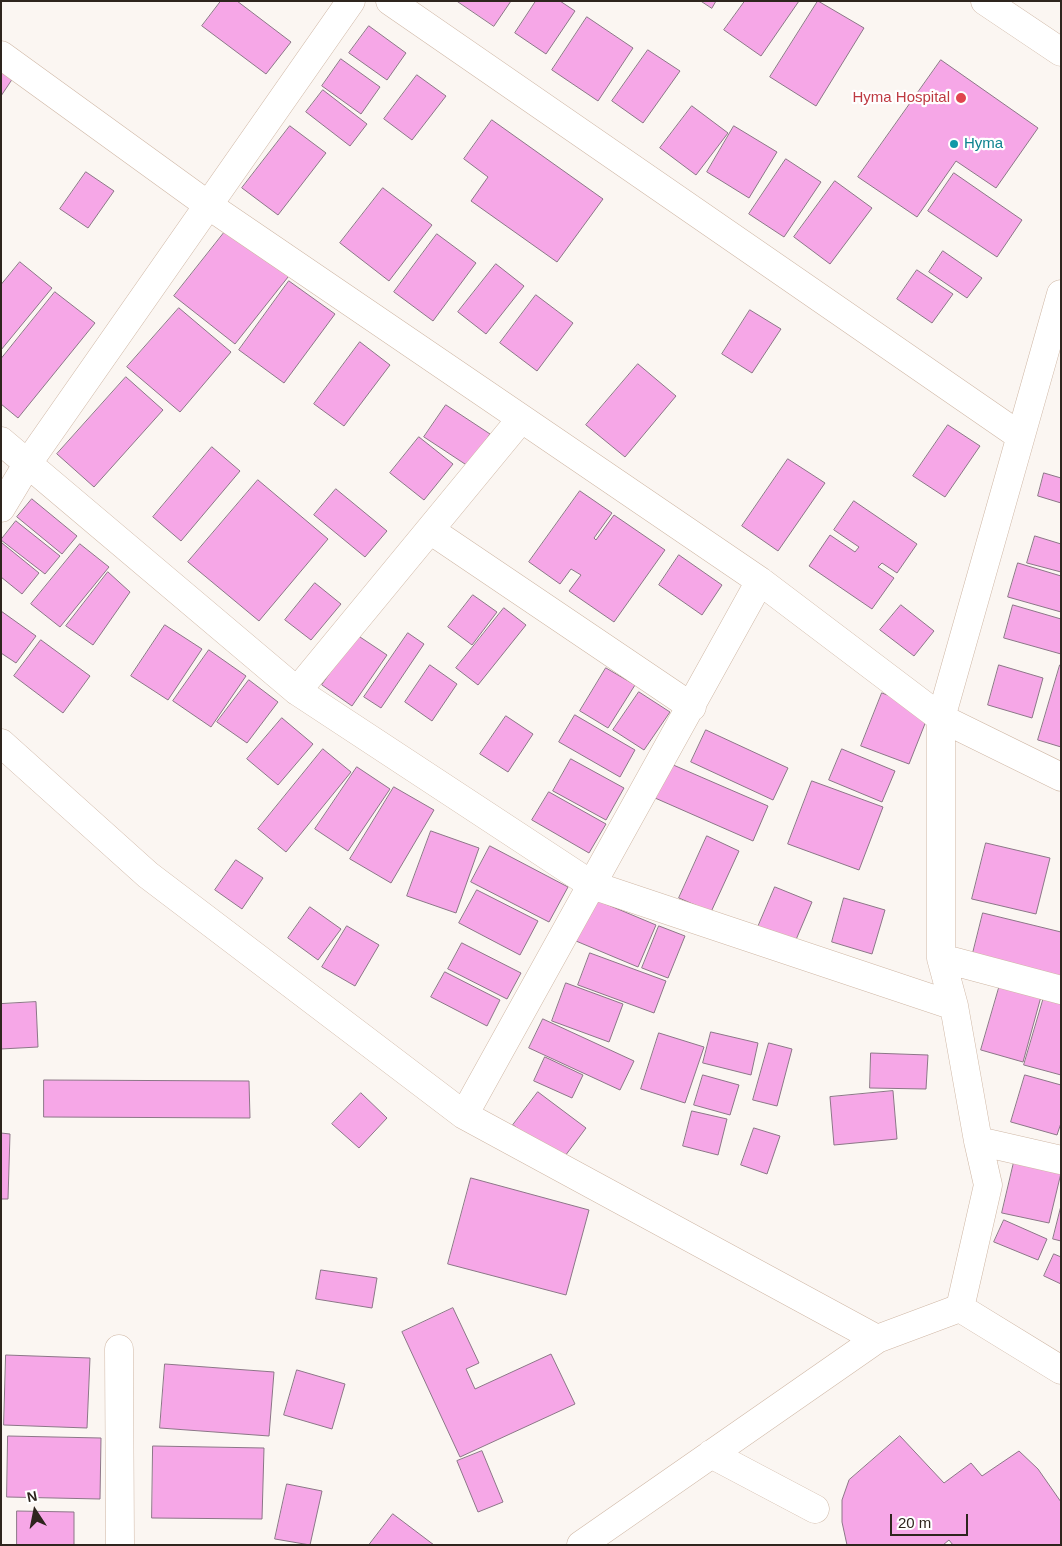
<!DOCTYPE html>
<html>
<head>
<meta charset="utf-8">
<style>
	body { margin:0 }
	#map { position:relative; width:1062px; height:1546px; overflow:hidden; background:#fbf6f2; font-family:Helvetica,sans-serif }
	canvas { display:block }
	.frame { position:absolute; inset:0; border:2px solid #2e251e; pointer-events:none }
	.north { position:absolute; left:10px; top:1486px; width:50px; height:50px; -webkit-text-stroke:4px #fff; paint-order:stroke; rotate:349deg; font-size:14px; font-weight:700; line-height:20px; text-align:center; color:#2e251e }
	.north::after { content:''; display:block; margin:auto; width:18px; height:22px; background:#2e251e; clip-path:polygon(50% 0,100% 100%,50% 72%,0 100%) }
	.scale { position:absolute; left:890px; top:1514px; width:78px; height:22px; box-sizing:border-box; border:2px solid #2e251e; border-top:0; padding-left:6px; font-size:15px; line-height:18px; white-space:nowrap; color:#2e251e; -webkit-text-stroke:4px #fff; paint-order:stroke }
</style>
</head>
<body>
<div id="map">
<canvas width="1062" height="1546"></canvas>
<div class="frame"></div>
<div class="north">N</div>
<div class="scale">20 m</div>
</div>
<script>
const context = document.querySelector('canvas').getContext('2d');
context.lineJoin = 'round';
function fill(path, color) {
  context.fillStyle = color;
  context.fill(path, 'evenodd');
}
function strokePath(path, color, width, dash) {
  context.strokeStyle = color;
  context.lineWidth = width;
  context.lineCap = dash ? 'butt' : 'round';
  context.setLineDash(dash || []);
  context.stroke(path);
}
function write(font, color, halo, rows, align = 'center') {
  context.font = font + ' Helvetica,sans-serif';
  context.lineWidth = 4.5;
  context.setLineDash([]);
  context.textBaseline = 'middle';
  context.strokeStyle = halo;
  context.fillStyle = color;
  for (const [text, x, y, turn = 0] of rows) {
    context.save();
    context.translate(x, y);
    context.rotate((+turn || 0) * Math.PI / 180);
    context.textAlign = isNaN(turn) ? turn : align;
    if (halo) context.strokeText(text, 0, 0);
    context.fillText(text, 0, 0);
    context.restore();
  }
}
const building = new Path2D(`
	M 221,1 L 237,1 L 291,42 L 266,74 L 202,26 Z
	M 457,1 L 511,1 L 494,26 Z
	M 536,1 L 560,1 L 575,11 L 546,54 L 515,33 Z
	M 701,1 L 716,1 L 712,8 Z
	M 745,1 L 799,1 L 761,56 L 724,30 Z
	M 818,1 L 864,28 L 816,106 L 770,77 Z
	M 587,17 L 633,48 L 598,101 L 552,70 Z
	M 369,26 L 406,53 L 387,80 L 349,53 Z
	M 648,50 L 680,71 L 643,123 L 612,101 Z
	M 341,59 L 380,87 L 361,114 L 322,86 Z
	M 941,60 L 1038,128 L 996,188 L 956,161 L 917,217 L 858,177 Z
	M 1,71 L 13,78 L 1,96 Z
	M 417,75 L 446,96 L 412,140 L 384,119 Z
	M 323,90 L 367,124 L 350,146 L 306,112 Z
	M 692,106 L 728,133 L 696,175 L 660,148 Z
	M 492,120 L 603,199 L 557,262 L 471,201 L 488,177 L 464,159 Z
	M 290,126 L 326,153 L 278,215 L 242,188 Z
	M 734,126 L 777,152 L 749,198 L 707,172 Z
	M 786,159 L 821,182 L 784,237 L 749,214 Z
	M 86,172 L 114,191 L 88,228 L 60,209 Z
	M 954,173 L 1022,220 L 997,257 L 928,211 Z
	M 835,181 L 872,208 L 830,264 L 794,237 Z
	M 383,188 L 432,225 L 389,281 L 340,243 Z
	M 231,224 L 292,272 L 235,344 L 174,296 Z
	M 437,234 L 476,263 L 433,321 L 394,292 Z
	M 943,251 L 982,278 L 967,298 L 929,272 Z
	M 20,262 L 52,288 L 1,350 L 1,285 Z
	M 496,264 L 524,286 L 486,334 L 458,312 Z
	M 917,270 L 953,294 L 932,323 L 897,299 Z
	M 289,281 L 335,314 L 284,383 L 239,350 Z
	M 55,292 L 95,323 L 18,418 L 1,404 L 1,359 Z
	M 536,295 L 573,323 L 537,371 L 500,343 Z
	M 179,308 L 231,352 L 180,412 L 127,367 Z
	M 750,310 L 781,329 L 752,373 L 722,354 Z
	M 360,342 L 390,365 L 344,426 L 314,404 Z
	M 638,364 L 676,396 L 625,457 L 586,425 Z
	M 126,377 L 163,410 L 94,487 L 57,454 Z
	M 446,405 L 490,434 L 468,466 L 424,437 Z
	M 948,425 L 980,446 L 945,497 L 913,476 Z
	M 419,437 L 453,464 L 424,500 L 390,473 Z
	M 212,447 L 240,471 L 181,541 L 153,517 Z
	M 788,459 L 825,483 L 778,551 L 742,526 Z
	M 1044,473 L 1061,478 L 1061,503 L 1038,496 Z
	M 258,480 L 328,539 L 259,621 L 188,562 Z
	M 336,489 L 387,531 L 365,557 L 314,515 Z
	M 580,491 L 612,513 L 594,538 L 596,540 L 614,515 L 665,550 L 614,622 L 569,591 L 581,575 L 571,569 L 560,584 L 529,562 Z
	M 32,499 L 77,536 L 62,554 L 17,517 Z
	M 854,501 L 917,544 L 897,573 L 882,563 L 878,567 L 894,578 L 872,609 L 809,566 L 830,535 L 855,552 L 859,547 L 834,530 Z
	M 16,521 L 60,556 L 45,574 L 1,540 Z
	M 1035,536 L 1061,544 L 1061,572 L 1027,563 Z
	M 2,543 L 39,573 L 22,594 L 1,577 Z
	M 80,544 L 109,567 L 60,627 L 31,604 Z
	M 679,555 L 722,585 L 702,615 L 659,585 Z
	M 1018,563 L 1061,576 L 1061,612 L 1008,597 Z
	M 108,572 L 130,592 L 93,645 L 66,626 Z
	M 315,583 L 341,604 L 311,640 L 285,620 Z
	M 473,595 L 497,612 L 472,645 L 448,627 Z
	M 901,605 L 934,631 L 914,656 L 880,630 Z
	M 1013,605 L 1061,619 L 1061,654 L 1004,638 Z
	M 504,608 L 526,625 L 478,685 L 456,668 Z
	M 1,611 L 36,636 L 16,663 L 1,653 Z
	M 165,625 L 202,649 L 168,700 L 131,676 Z
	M 408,633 L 424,644 L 381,708 L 364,697 Z
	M 357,635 L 387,655 L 352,706 L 322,685 Z
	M 41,640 L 90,676 L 63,713 L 14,676 Z
	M 209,650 L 246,676 L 211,727 L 173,701 Z
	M 430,665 L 457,684 L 432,721 L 405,702 Z
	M 999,665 L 1043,678 L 1032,718 L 988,705 Z
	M 1060,665 L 1061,665 L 1061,747 L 1038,740 Z
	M 606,668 L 635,685 L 608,728 L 580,711 Z
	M 249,680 L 278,702 L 247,743 L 217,722 Z
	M 639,692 L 670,712 L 644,750 L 613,730 Z
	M 882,693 L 930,711 L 909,764 L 861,746 Z
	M 575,715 L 635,750 L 620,777 L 559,742 Z
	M 506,716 L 533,734 L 508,772 L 480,754 Z
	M 282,718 L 313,744 L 278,785 L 247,759 Z
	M 706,730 L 788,768 L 773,800 L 691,762 Z
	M 323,749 L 351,772 L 286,852 L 258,829 Z
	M 842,749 L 895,771 L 882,802 L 829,780 Z
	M 571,759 L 624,788 L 606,820 L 553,791 Z
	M 671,764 L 768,806 L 753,841 L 655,798 Z
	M 357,767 L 390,789 L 348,851 L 315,829 Z
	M 812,781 L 883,807 L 859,870 L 788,844 Z
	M 394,787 L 434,810 L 391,883 L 350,859 Z
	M 549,792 L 606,824 L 589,853 L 532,820 Z
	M 431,831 L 479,848 L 456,913 L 407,896 Z
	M 707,836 L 739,851 L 711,912 L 679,898 Z
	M 986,843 L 1050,858 L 1036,914 L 972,899 Z
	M 490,846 L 568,887 L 549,922 L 471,882 Z
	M 236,860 L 263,878 L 242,909 L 215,890 Z
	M 775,887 L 812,902 L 795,942 L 758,927 Z
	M 477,890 L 538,921 L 520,955 L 459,923 Z
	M 844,898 L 885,910 L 872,954 L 832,942 Z
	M 594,899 L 656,925 L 638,967 L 576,941 Z
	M 310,907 L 341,929 L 318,960 L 288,938 Z
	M 983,913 L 1061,932 L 1061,983 L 971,961 Z
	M 347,926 L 379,945 L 355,986 L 322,967 Z
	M 659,926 L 685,936 L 668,978 L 642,968 Z
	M 462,943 L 521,973 L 507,999 L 448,969 Z
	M 590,953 L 666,981 L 654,1013 L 578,985 Z
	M 445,972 L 500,1000 L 487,1026 L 431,997 Z
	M 1001,981 L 1042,993 L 1023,1062 L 981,1050 Z
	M 566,983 L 623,1004 L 609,1042 L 552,1021 Z
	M 1044,997 L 1061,1002 L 1061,1075 L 1024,1065 Z
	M 36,1002 L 38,1047 L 1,1049 L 1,1004 Z
	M 543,1019 L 634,1061 L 620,1090 L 529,1048 Z
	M 711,1032 L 758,1043 L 751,1075 L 703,1063 Z
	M 659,1033 L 704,1047 L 685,1103 L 641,1089 Z
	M 769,1043 L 792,1049 L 777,1106 L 753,1100 Z
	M 871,1053 L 928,1055 L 926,1089 L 870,1088 Z
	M 545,1057 L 583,1075 L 572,1098 L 534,1081 Z
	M 703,1075 L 739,1085 L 730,1115 L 694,1105 Z
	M 1025,1075 L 1061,1085 L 1061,1123 L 1057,1135 L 1011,1122 Z
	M 44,1080 L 249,1081 L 250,1118 L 44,1117 Z
	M 893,1091 L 897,1139 L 834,1145 L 830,1097 Z
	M 538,1092 L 586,1128 L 562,1160 L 513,1125 Z
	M 361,1093 L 387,1118 L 359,1148 L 332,1124 Z
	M 692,1111 L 727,1119 L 718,1155 L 683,1146 Z
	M 754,1128 L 780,1136 L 767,1174 L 741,1165 Z
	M 1,1133 L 10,1134 L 8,1199 L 1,1199 Z
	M 1014,1162 L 1061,1173 L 1049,1223 L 1002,1213 Z
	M 471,1178 L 589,1210 L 566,1295 L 448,1264 Z
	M 1061,1206 L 1061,1241 L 1053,1239 Z
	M 1004,1220 L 1047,1239 L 1038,1260 L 994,1242 Z
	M 1054,1254 L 1061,1257 L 1061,1284 L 1044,1276 Z
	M 321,1270 L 377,1278 L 372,1308 L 316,1299 Z
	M 453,1308 L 479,1363 L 466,1369 L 475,1389 L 551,1354 L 575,1404 L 460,1457 L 402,1332 Z
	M 6,1355 L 90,1358 L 87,1428 L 4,1425 Z
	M 165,1364 L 274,1372 L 269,1436 L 160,1428 Z
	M 297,1370 L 345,1384 L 332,1429 L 284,1415 Z
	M 8,1436 L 101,1438 L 100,1499 L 7,1497 Z
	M 900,1436 L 944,1483 L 971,1463 L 982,1476 L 1019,1451 L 1038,1469 L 1061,1502 L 1061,1545 L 953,1545 L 949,1540 L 943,1545 L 847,1545 L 842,1522 L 842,1500 L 849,1480 Z
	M 153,1446 L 264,1448 L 262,1519 L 152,1518 Z
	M 482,1451 L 503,1502 L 478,1512 L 457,1461 Z
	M 287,1484 L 322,1491 L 310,1545 L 275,1539 Z
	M 17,1511 L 74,1512 L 74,1545 L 17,1545 Z
	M 393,1514 L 434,1545 L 369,1545 Z`);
fill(building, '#f6a7e7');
strokePath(building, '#8c7687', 1);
const minor = new Path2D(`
	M 390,1 L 1020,436
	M 985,1 L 1061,52
	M 1,55 L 208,205 L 760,581 L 941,718 L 1061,777
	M 1,441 L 297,691 L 592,885 L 954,1006
	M 1,508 L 28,463 L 351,1
	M 430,530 L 692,707
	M 297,691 L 521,419
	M 1,743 L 148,875 L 464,1115 L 877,1339
	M 941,958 L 1061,990
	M 464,1115 L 760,581
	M 978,1141 L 1061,1160
	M 960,1308 L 988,1185 L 978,1141 L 954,1006 L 941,958 L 941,718 L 1061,294
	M 119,1349 L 120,1545
	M 711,1454 L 815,1509
	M 581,1545 L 877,1339 L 960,1308 L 1061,1370`);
strokePath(minor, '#cfb7a5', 29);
strokePath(minor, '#fff', 28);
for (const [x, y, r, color] of [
	[961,98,6,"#e0444e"],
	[954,144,5,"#0f9aa8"]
]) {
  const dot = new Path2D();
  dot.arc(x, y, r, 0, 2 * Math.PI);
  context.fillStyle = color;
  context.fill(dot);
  strokePath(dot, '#fff', 2);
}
write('15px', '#be3a42', '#fff', [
	["Hyma Hospital",950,98]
], 'right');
write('15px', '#0d838f', '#fff', [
	["Hyma",964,144]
], 'left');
</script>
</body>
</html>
